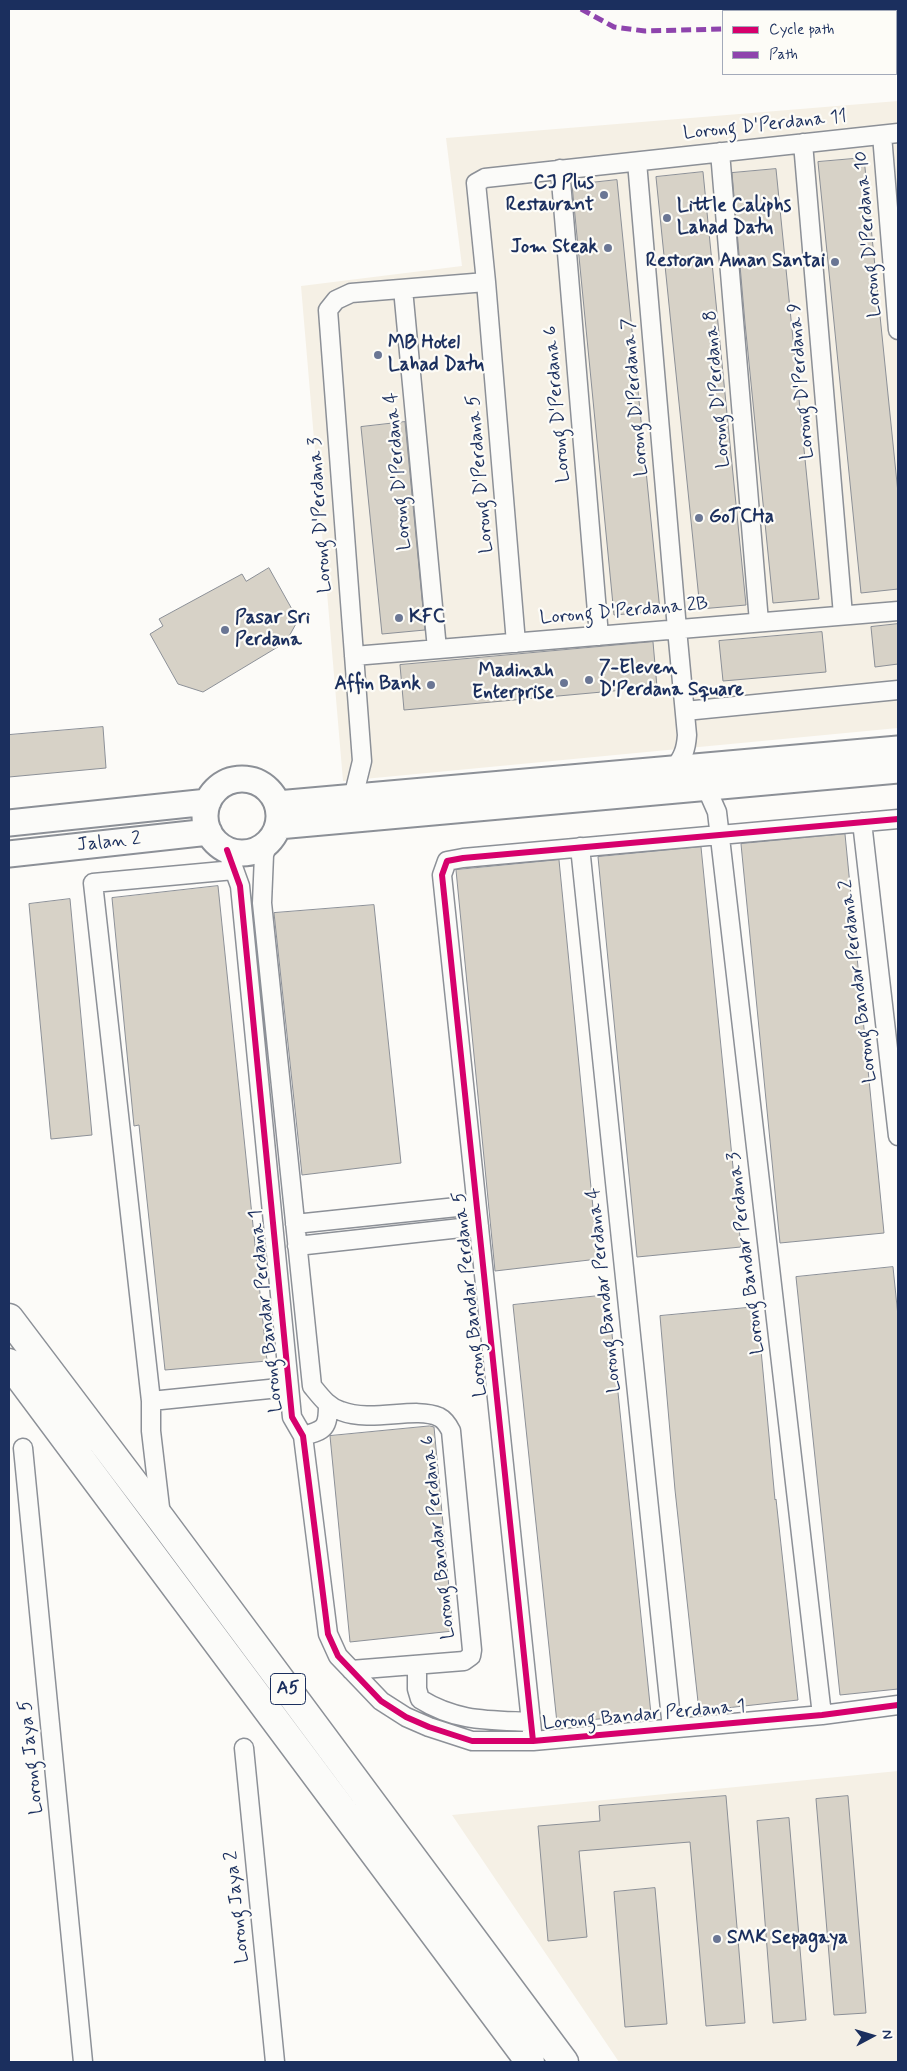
<!DOCTYPE html>
<html>
<head>
<meta charset="utf-8">
<style>
	body { margin:0 }
	#map { position:relative; width:907px; height:2071px; overflow:hidden; background:#fcfbf8; font-family:Mynerve,sans-serif }
	canvas { display:block }
	.frame { position:absolute; inset:0; border:10px solid #1b2f5e; pointer-events:none }
	.legend { position:absolute; left:722px; top:10px; width:175px; height:65px; box-sizing:border-box; background:#fdfcf7; border:1px solid #a3aaba; margin:0; padding:6px 9px; list-style:none; font-size:15px; color:#1b2f5e }
	.legend li { display:flex; align-items:center; gap:10px; height:25px }
	.legend b { width:25px; border:1px solid #a3aaba }
	.north { position:absolute; left:847px; top:2011px; width:50px; height:50px; -webkit-text-stroke:4px #fdfcf7; paint-order:stroke; rotate:84deg; font-size:14px; font-weight:700; line-height:20px; text-align:center; color:#1b2f5e }
	.north::after { content:''; display:block; margin:auto; width:18px; height:22px; background:#1b2f5e; clip-path:polygon(50% 0,100% 100%,50% 72%,0 100%) }
</style>
</head>
<body>
<div id="map">
<canvas width="907" height="2071"></canvas>
<div class="frame"></div>
<ul class="legend">
<li><b style="height:6px;background:#d6006c"></b>Cycle path</li>
<li><b style="height:6px;background:#8e44ad"></b>Path</li>
</ul>
<div class="north">N</div>
</div>
<script>
const context = document.querySelector('canvas').getContext('2d');
context.lineJoin = 'round';
function fill(path, color) {
  context.fillStyle = color;
  context.fill(path, 'evenodd');
}
function strokePath(path, color, width, dash) {
  context.strokeStyle = color;
  context.lineWidth = width;
  context.lineCap = dash ? 'butt' : 'round';
  context.setLineDash(dash || []);
  context.stroke(path);
}
function write(font, color, halo, rows, align = 'center') {
  context.font = font + ' Mynerve,sans-serif';
  context.lineWidth = 4.5;
  context.setLineDash([]);
  context.textBaseline = 'middle';
  context.strokeStyle = halo;
  context.fillStyle = color;
  for (const [text, x, y, turn = 0] of rows) {
    context.save();
    context.translate(x, y);
    context.rotate((+turn || 0) * Math.PI / 180);
    context.textAlign = isNaN(turn) ? turn : align;
    if (halo) context.strokeText(text, 0, 0);
    context.fillText(text, 0, 0);
    context.restore();
  }
}
fill(new Path2D(`
	M 898,101 L 898,728 L 343,781 L 301,286 L 462,266 L 446,138 Z
	M 898,1771 L 898,2062 L 619,2062 L 452,1815 Z`), '#f5f0e5');
const building = new Path2D(`
	M 864,158 L 898,493 L 898,589 L 861,593 L 818,162 Z
	M 776,169 L 819,599 L 773,603 L 745,323 L 732,173 Z
	M 703,172 L 746,605 L 700,609 L 656,177 Z
	M 617,180 L 660,611 L 614,615 L 572,185 Z
	M 405,422 L 425,630 L 382,634 L 361,427 Z
	M 269,568 L 298,620 L 286,642 L 203,692 L 178,684 L 150,634 L 163,626 L 159,619 L 242,574 L 246,581 Z
	M 898,624 L 898,664 L 875,667 L 871,627 Z
	M 822,632 L 826,672 L 723,681 L 719,641 Z
	M 653,642 L 657,687 L 404,710 L 400,665 Z
	M 103,727 L 106,768 L 9,777 L 9,735 Z
	M 845,834 L 884,1233 L 780,1243 L 741,844 Z
	M 701,847 L 741,1247 L 637,1257 L 598,857 Z
	M 559,860 L 598,1259 L 495,1271 L 456,870 Z
	M 218,886 L 267,1361 L 165,1370 L 139,1125 L 134,1126 L 112,898 Z
	M 70,899 L 92,1135 L 51,1139 L 29,904 Z
	M 374,905 L 401,1163 L 302,1175 L 274,913 Z
	M 893,1267 L 898,1316 L 898,1689 L 840,1695 L 796,1277 Z
	M 608,1295 L 651,1714 L 557,1723 L 513,1305 Z
	M 757,1307 L 775,1500 L 776,1499 L 798,1700 L 699,1711 L 675,1490 L 660,1316 Z
	M 430,1426 L 434,1427 L 453,1631 L 350,1642 L 330,1436 Z
	M 726,1796 L 745,2023 L 706,2026 L 690,1842 L 579,1851 L 587,1937 L 548,1941 L 538,1826 L 600,1821 L 599,1806 Z
	M 848,1796 L 866,2013 L 834,2015 L 816,1799 Z
	M 789,1818 L 806,2020 L 773,2023 L 757,1821 Z
	M 655,1888 L 667,2024 L 625,2027 L 614,1892 Z`);
fill(building, '#d7d2c7');
strokePath(building, '#8c9097', 1);
const street = new Path2D(`
	M 882,135 L 898,330
	M 803,143 L 843,615
	M 720,152 L 759,622
	M 637,162 L 677,629 L 687,735 C 686,750 683,757 674,769
	M 560,169 L 599,636
	M 403,289 L 437,649
	M 516,643 L 486,282 L 476,183 L 485,178 L 898,133
	M 354,656 L 898,611
	M 685,711 L 898,690
	M 706,787 L 717,812 L 822,1715
	M 353,798 L 362,761 L 328,310 L 336,300 L 351,293 L 486,282
	M 862,822 L 898,1136
	M 268,843 L 264,855 L 262,903 L 312,1386 C 321,1397 328,1407 341,1411 C 372,1423 415,1406 439,1417 C 445,1420 448,1425 451,1431 L 472,1650 L 471,1656 L 464,1661 L 351,1670
	M 580,847 L 672,1728
	M 227,850 L 240,886 L 292,1417 L 303,1436 L 328,1634 L 338,1656 L 381,1701 L 406,1717 L 429,1727 L 472,1741 L 533,1741 L 822,1715 L 898,1705
	M 295,1224 L 476,1205
	M 297,1246 L 479,1226
	M 151,1401 L 289,1387
	M 303,1436 C 325,1430 328,1428 328,1405
	M 23,1448 L 83,2062
	M 161,1516 L 151,1431 L 151,1401 L 93,883 L 234,870
	M 417,1665 L 417,1689 L 420,1699 C 457,1722 489,1720 531,1722
	M 533,1741 L 442,875 L 447,861 L 463,858 L 898,819
	M 244,1748 L 275,2062`);
const secondary = new Path2D(`
	M205 816a37 37 0 1 1 74 0a37 37 0 1 1-74 0Z
	M 277,804 L 898,749
	M 9,823 L 208,802
	M 278,826 L 898,770
	M 9,854 L 209,832`);
const highway = new Path2D(`
	M 9,1318 L 161,1519 L 564,2062
	M 9,1363 L 530,2062`);
strokePath(street, '#8c9097', 21);
strokePath(secondary, '#8c9097', 29);
strokePath(highway, '#8c9097', 31);
strokePath(street, '#fbfbf9', 18);
strokePath(secondary, '#fbfbf9', 25);
strokePath(highway, '#fbfbf9', 28);
strokePath(new Path2D(`
	M 581,9 L 614,27 L 645,31 L 723,29`), '#8e44ad', 5, [10, 5]);
strokePath(new Path2D(`
	M 227,850 L 240,886 L 292,1417 L 303,1436 L 328,1634 L 338,1656 L 381,1701 L 406,1717 L 429,1727 L 472,1741 L 533,1741 L 822,1715 L 898,1705
	M 533,1741 L 442,875 L 447,861 L 463,858 L 898,819`), '#d6006c', 6);
for (const [x, y, r, color] of [
	[604,195,5,"#6a7694"],
	[667,218,5,"#6a7694"],
	[608,248,5,"#6a7694"],
	[835,262,5,"#6a7694"],
	[378,355,5,"#6a7694"],
	[699,518,5,"#6a7694"],
	[399,618,5,"#6a7694"],
	[225,630,5,"#6a7694"],
	[589,680,5,"#6a7694"],
	[564,683,5,"#6a7694"],
	[431,685,5,"#6a7694"],
	[717,1939,5,"#6a7694"]
]) {
  const dot = new Path2D();
  dot.arc(x, y, r, 0, 2 * Math.PI);
  context.fillStyle = color;
  context.fill(dot);
  strokePath(dot, '#fdfcf7', 2);
}
for (const [x, y, w] of [
	[288,1689,35]
]) {
  const box = new Path2D();
  box.roundRect(x - w / 2, y - 15.5, w, 31, 4);
  context.fillStyle = '#fdfcf7';
  context.fill(box);
  strokePath(box, '#1b2f5e', 1);
}
write('bold 18px', '#1b2f5e', null, [
	["A5",288,1689]
]);
write('19px', '#1b2f5e', '#fdfcf7', [
	["Lorong D'Perdana 11",765,126,-6],
	["Lorong D'Perdana 10",869,234,-95],
	["Lorong D'Perdana 9",802,381,-95],
	["Lorong D'Perdana 8",718,389,-95],
	["Lorong D'Perdana 7",636,397,-95],
	["Lorong D'Perdana 6",558,404,-95],
	["Lorong D'Perdana 4",399,471,-95],
	["Lorong D'Perdana 5",481,474,-95],
	["Lorong D'Perdana 3",321,515,-94],
	["Lorong D'Perdana 2B",624,612,-5],
	["Jalan 2",109,843,-6],
	["Lorong Bandar Perdana 2",859,981,-97],
	["Lorong Bandar Perdana 3",747,1253,-97],
	["Lorong Bandar Perdana 4",605,1290,-96],
	["Lorong Bandar Perdana 5",471,1294,-96],
	["Lorong Bandar Perdana 1",267,1311,-96],
	["Lorong Bandar Perdana 6",439,1537,-96],
	["Lorong Bandar Perdana 1",644,1716,-5],
	["Lorong Jaya 5",32,1757,-96],
	["Lorong Jaya 2",238,1907,-96]
]);
write('bold 19px', '#1b2f5e', '#fdfcf7', [
	["CJ Plus",594,184,"right"],
	["Restaurant",594,206,"right"],
	["Little Caliphs",677,207],
	["Lahad Datu",677,229],
	["Jom Steak",598,248,"right"],
	["Restoran Aman Santai",825,262,"right"],
	["MB Hotel",388,344],
	["Lahad Datu",388,366],
	["GoTCHa",709,518],
	["KFC",409,618],
	["Pasar Sri",235,619],
	["Perdana",235,641],
	["7-Eleven",599,669],
	["D'Perdana Square",599,691],
	["Madinah",554,672,"right"],
	["Enterprise",554,694,"right"],
	["Affin Bank",421,685,"right"],
	["SMK Sepagaya",727,1939]
], 'left');
</script>
</body>
</html>
